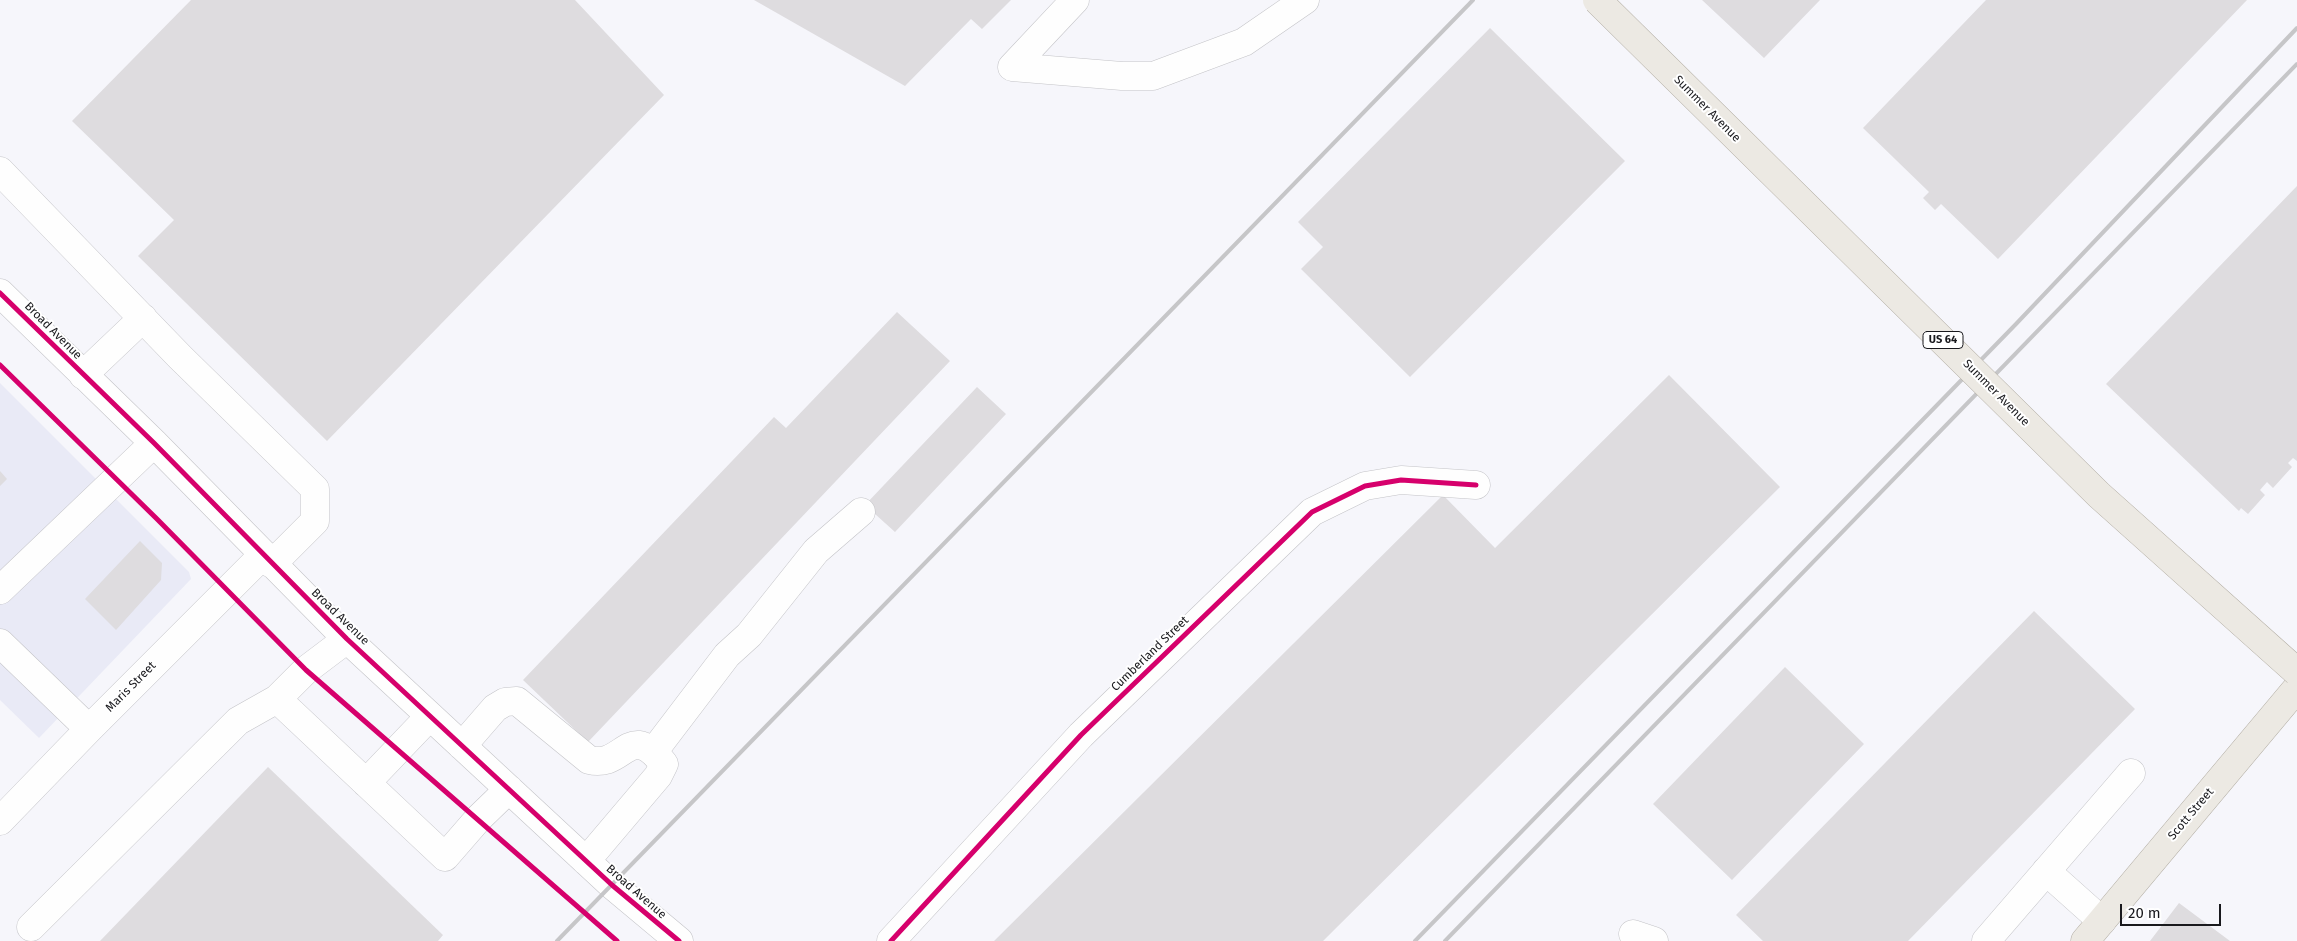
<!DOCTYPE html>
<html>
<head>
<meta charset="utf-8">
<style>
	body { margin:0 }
	#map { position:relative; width:2297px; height:941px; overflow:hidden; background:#f6f6fb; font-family:"Fira Sans",sans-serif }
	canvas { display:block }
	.scale { position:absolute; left:2120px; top:904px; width:101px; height:22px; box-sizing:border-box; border:2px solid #19191d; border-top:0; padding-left:6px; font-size:15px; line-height:18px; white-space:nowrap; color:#19191d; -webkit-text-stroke:4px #fff; paint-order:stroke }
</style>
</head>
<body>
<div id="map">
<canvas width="2297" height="941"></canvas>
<div class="scale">20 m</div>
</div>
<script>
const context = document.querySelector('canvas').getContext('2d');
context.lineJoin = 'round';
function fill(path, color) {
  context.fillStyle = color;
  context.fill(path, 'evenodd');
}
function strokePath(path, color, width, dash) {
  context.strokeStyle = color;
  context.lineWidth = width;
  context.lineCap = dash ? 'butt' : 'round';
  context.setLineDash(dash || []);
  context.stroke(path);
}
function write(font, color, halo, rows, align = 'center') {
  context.font = font + ' "Fira Sans",sans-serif';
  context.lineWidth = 4;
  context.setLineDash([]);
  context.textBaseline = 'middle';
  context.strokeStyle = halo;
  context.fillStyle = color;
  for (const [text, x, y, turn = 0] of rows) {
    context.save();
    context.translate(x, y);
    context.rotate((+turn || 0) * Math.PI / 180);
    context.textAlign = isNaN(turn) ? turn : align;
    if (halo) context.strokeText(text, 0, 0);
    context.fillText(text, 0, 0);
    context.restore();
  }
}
fill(new Path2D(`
	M 0,383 L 189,572 L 191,579 L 39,738 L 0,700 Z`), '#e9eaf6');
fill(new Path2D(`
	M 191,0 L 575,0 L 664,95 L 327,441 L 138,256 L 174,220 L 72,121 Z
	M 754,0 L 1011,0 L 982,29 L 971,19 L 905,86 Z
	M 1702,0 L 1820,0 L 1764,58 Z
	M 1986,0 L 2247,0 L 1998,259 L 1941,204 L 1935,210 L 1923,198 L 1929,192 L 1863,128 Z
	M 1490,28 L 1625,161 L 1410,377 L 1301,269 L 1323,247 L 1298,222 Z
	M 2297,186 L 2297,461 L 2293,458 L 2288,463 L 2292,467 L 2273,488 L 2267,482 L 2260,490 L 2265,495 L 2248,514 L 2241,508 L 2239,511 L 2106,384 Z
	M 897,312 L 950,361 L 588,742 L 523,680 L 774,417 L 786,428 Z
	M 1669,375 L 1780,487 L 1323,941 L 994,941 L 1443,495 L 1495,548 Z
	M 977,387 L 1006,414 L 895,532 L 865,505 Z
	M 0,471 L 7,479 L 0,486 Z
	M 140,541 L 162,563 L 161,580 L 116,630 L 85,599 Z
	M 2034,611 L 2135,709 L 1908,941 L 1763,941 L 1736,915 Z
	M 1785,667 L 1864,744 L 1732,880 L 1653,804 Z
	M 268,767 L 443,935 L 438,941 L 100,941 Z
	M 2179,903 L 2230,941 L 2150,941 Z`), '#dedcdf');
const minor = new Path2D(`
	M 1075,0 L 1012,67 L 1122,76 L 1153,76 L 1244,42 L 1305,0
	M 0,171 L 180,357 L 315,489 L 315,521 L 272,564
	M 0,293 L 154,443 L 347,639 L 612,885 L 679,941
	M 83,375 L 143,318
	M 0,590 L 154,443
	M 347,639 L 306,670 L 277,699 L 445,857 L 478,819 L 509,789
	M 0,643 L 89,729
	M 462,746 L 495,708 L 505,702 L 517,701 L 589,760 C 625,769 628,719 664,764 L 658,776 L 586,861
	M 654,751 L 727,655 L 749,635 L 816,551 L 861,512
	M 366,783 L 430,716
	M 0,821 L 89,729 L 263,555
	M 2046,871 L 2102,921
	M 31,927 L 238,721 L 277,699
	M 1633,934 L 1654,941
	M 891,941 L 1081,735 L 1312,512 L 1365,486 L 1401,480 L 1476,485
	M 1986,941 L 2131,773`);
const major = new Path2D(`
	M 2085,941 L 2297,688`);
strokePath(minor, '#c3c3c7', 29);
strokePath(major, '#b0aba1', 29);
strokePath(minor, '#fefefe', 28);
strokePath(major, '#ece9e3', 28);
strokePath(new Path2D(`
	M 557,941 L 1473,0
	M 1415,941 L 2016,324 L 2297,28
	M 1445,941 L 2297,64`), '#c6c6c8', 4);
const majorBridge = new Path2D(`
	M 1597,0 L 2099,495 L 2297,672`);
strokePath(majorBridge, '#b0aba1', 29, []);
strokePath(majorBridge, '#ece9e3', 28);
strokePath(new Path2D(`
	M 0,293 L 154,443 L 347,639 L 612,885 L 679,941
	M 0,365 L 157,519 L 306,670 L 617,941
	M 891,941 L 1081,735 L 1312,512 L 1365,486 L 1401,480 L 1476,485`), '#d6006c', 5);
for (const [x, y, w] of [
	[1943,340,40]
]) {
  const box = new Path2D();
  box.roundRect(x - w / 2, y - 8.5, w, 17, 4);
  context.fillStyle = '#fff';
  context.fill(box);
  strokePath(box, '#19191d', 1);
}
write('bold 11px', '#19191d', null, [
	["US 64",1943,340]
]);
write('12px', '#19191d', '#fff', [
	["Summer Avenue",1707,109,45],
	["Broad Avenue",53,331,45],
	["Summer Avenue",1996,393,45],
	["Broad Avenue",340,617,44],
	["Cumberland Street",1150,654,-44],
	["Maris Street",131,687,-45],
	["Scott Street",2191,814,-50],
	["Broad Avenue",636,892,41]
]);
</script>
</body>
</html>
